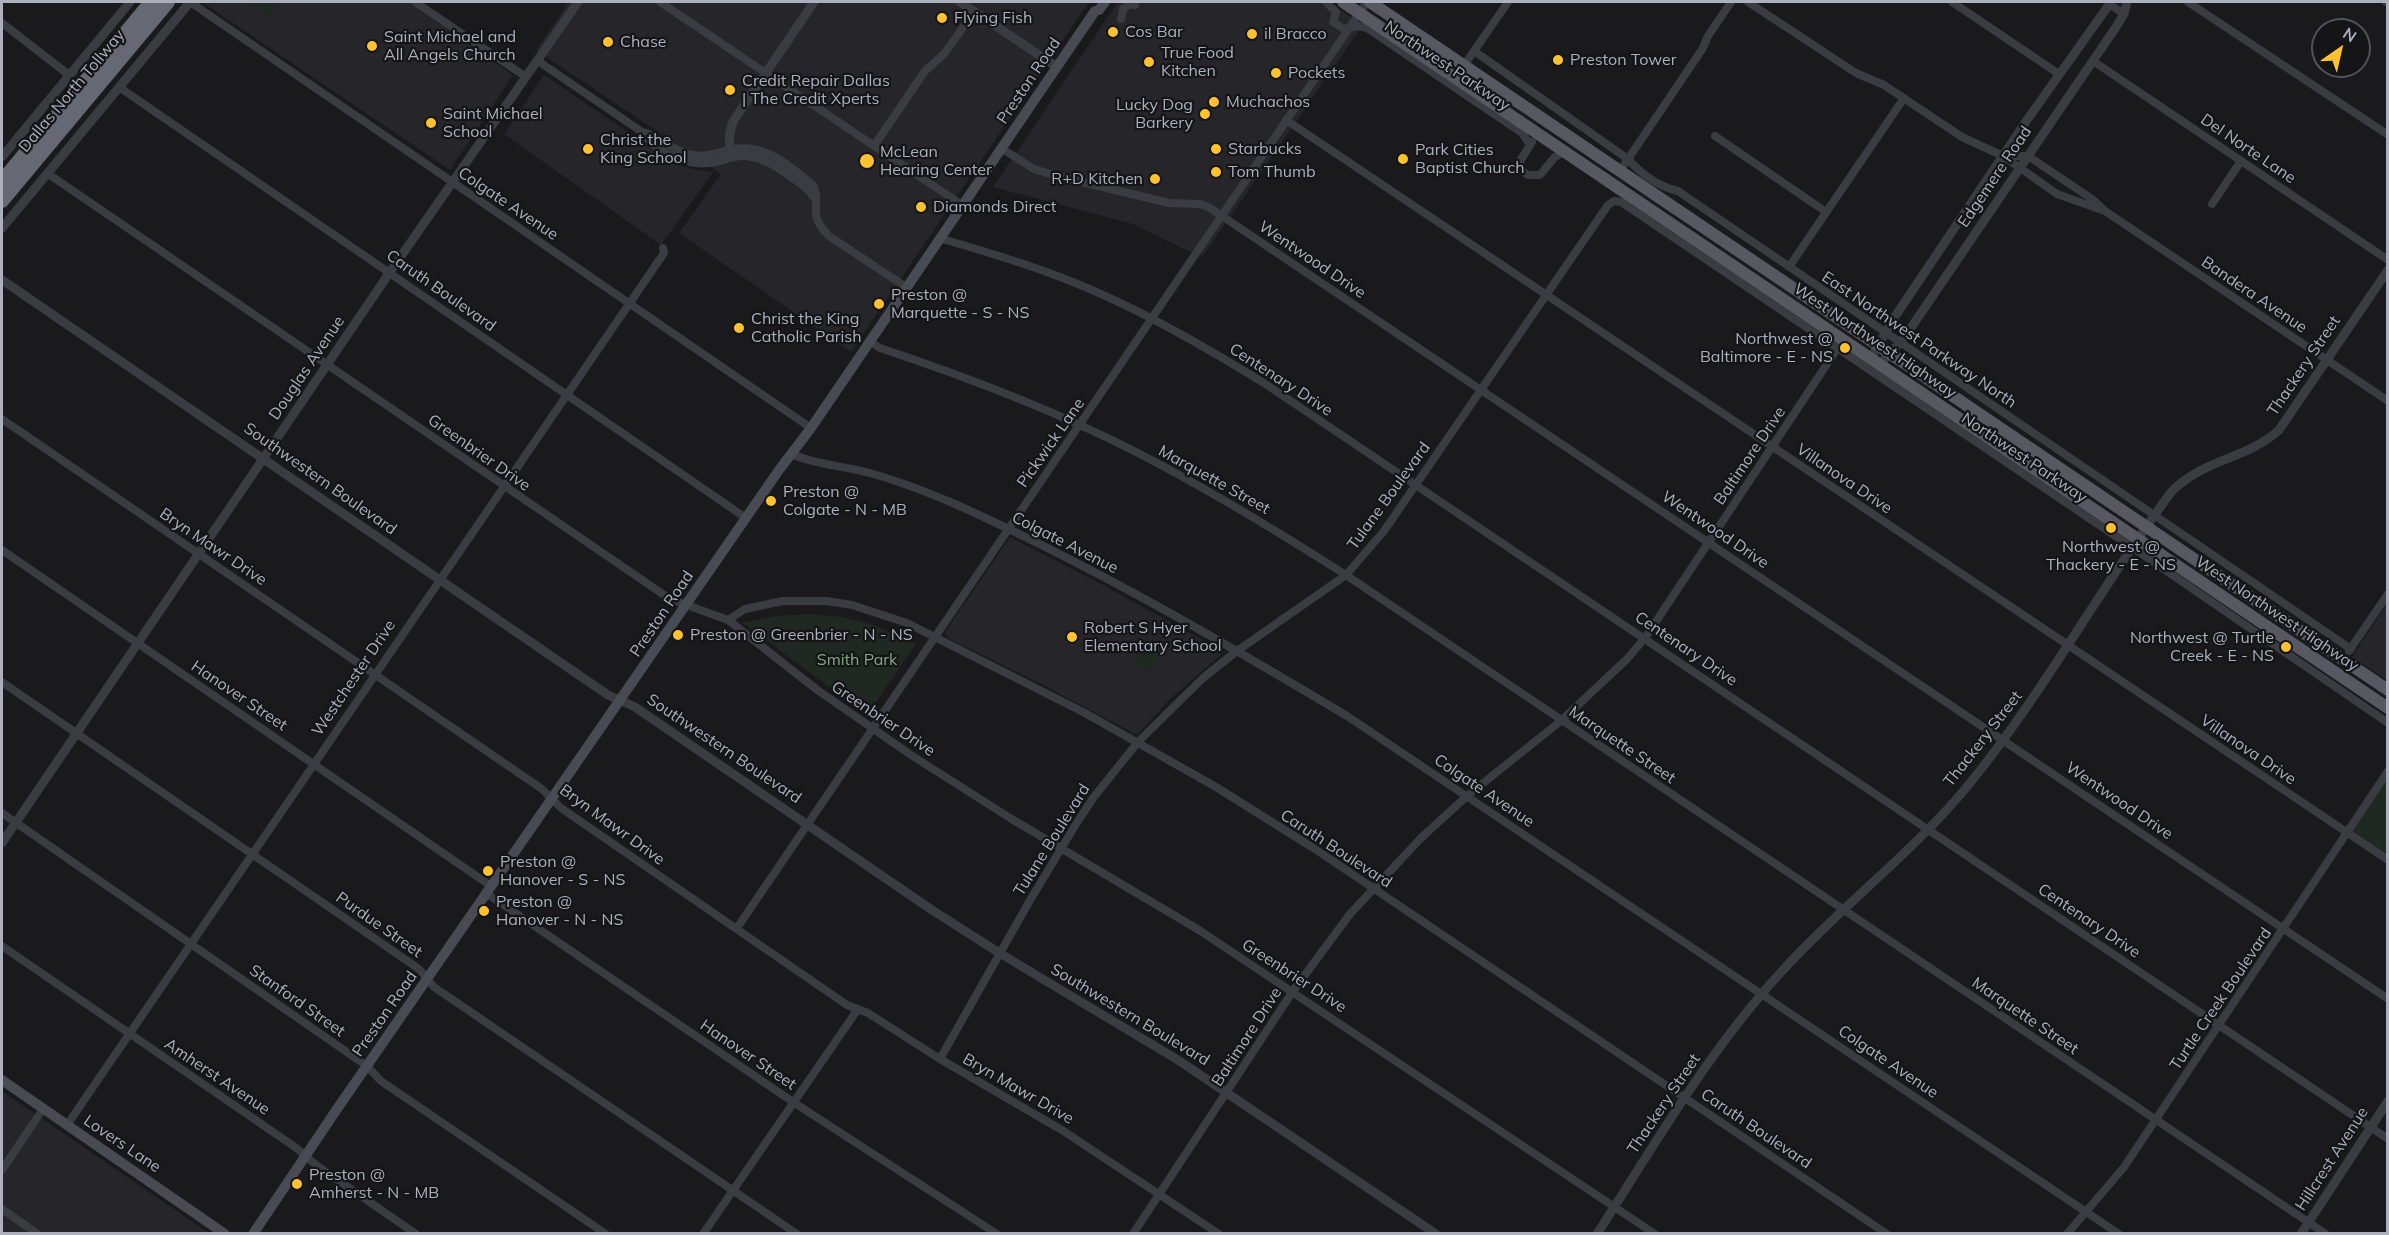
<!DOCTYPE html>
<html>
<head>
<meta charset="utf-8">
<style>
	body { margin:0 }
	#map { position:relative; width:2389px; height:1235px; overflow:hidden; background:#1a1a1d; font-family:Mulish,sans-serif }
	canvas { display:block }
	.frame { position:absolute; inset:0; border:3px solid #acb0bd; pointer-events:none }
	.north { position:absolute; left:2311px; top:18px; width:60px; height:60px; box-sizing:border-box; background:#151518; border:2px solid #51535a; border-radius:50%; rotate:34deg; font-size:16px; font-weight:700; line-height:24px; text-align:center; color:#acb0bd }
	.north::after { content:''; display:block; margin:auto; width:21px; height:27px; background:#fec231; clip-path:polygon(50% 0,100% 100%,50% 72%,0 100%) }
</style>
</head>
<body>
<div id="map">
<canvas width="2389" height="1235"></canvas>
<div class="frame"></div>
<div class="north">N</div>
</div>
<script>
const context = document.querySelector('canvas').getContext('2d');
context.lineJoin = 'round';
function fill(path, color) {
  context.fillStyle = color;
  context.fill(path, 'evenodd');
}
function strokePath(path, color, width, dash) {
  context.strokeStyle = color;
  context.lineWidth = width;
  context.lineCap = dash ? 'butt' : 'round';
  context.setLineDash(dash || []);
  context.stroke(path);
}
function write(font, color, halo, rows, align = 'center') {
  context.font = font + ' Mulish,sans-serif';
  context.lineWidth = 4.5;
  context.setLineDash([]);
  context.textBaseline = 'middle';
  context.strokeStyle = halo;
  context.fillStyle = color;
  for (const [text, x, y, turn = 0] of rows) {
    context.save();
    context.translate(x, y);
    context.rotate((+turn || 0) * Math.PI / 180);
    context.textAlign = isNaN(turn) ? turn : align;
    if (halo) context.strokeText(text, 0, 0);
    context.fillText(text, 0, 0);
    context.restore();
  }
}
fill(new Path2D(`
	M 202,2 L 408,2 L 513,75 L 450,170 Z
	M 565,2 L 1089,2 L 851,352 L 679,233 L 721,174 L 536,50 L 564,9 L 567,3 Z
	M 1118,2 L 1328,2 L 1363,25 L 1203,256 L 1188,251 L 1133,224 L 993,187 Z
	M 544,75 L 673,163 L 692,169 L 713,172 L 661,245 L 504,134 Z
	M 1010,537 L 1103,585 L 1224,652 L 1170,699 L 1137,735 L 1043,685 L 948,638 L 945,632 Z
	M 2387,604 L 2387,680 L 2352,657 Z
	M 2,1091 L 35,1114 L 209,1233 L 2,1233 Z`), '#26262a');
fill(new Path2D(`
	M 245,2 L 279,2 L 268,18 Z
	M 811,614 L 842,617 L 871,624 L 916,644 L 867,715 L 743,623 L 775,616 Z
	M 1148,641 L 1162,648 L 1150,672 L 1135,665 Z
	M 2387,775 L 2387,855 L 2351,831 Z`), '#1f2821');
strokePath(new Path2D(`
	M 190,2 L 811,428
	M 415,2 L 526,77
	M 660,2 L 962,205
	M 1326,2 L 1336,12 L 1333,22 L 1344,29 L 1359,26 L 1367,28 L 1522,133 L 1530,145
	M 1748,2 L 1856,73 L 1884,85 L 1962,137 L 2003,156 L 2057,194 L 2102,210
	M 1952,2 L 2059,74
	M 2188,2 L 2388,135
	M 2386,2 L 2388,2
	M 2109,4 L 2124,14
	M 1121,19 L 1123,9 L 1130,4 L 1135,5
	M 2,23 L 69,75
	M 1474,51 L 1628,159 C 1642,175 1657,186 1678,191 L 2351,649
	M 538,61 L 642,132 C 656,152 686,166 710,163 C 723,161 733,155 746,156 C 764,158 777,167 791,177 C 800,183 809,189 815,199
	M 2093,61 L 2388,260
	M 1456,77 L 1508,2
	M 119,87 L 746,518
	M 1286,120 L 2388,860
	M 642,132 C 661,136 673,152 693,155 C 708,158 720,151 734,149 C 766,144 790,166 813,185 C 823,205 805,212 829,236 L 906,287
	M 1715,136 L 1826,212
	M 1532,142 L 1520,161 L 1521,170 L 1528,175 L 1540,175 L 1554,158 L 1564,151
	M 874,146 L 925,71 L 944,54 L 974,12
	M 1001,148 L 1034,169 L 1053,175 L 1169,203 L 1201,204 L 1210,208 L 2388,999
	M 2003,156 L 2028,156 L 2092,199 L 2105,211 L 2388,401
	M 1620,171 L 1703,48 L 1708,36 L 1731,2
	M 47,173 L 670,599 L 728,620 L 816,689 L 911,755 L 1010,818 L 1199,930 L 1655,1234
	M 2212,204 L 2241,161
	M 939,238 C 977,249 1015,260 1052,274 C 1126,301 1197,342 1264,383 L 2388,1139
	M 1789,267 L 1904,98
	M 869,341 L 880,348 C 967,377 1052,409 1134,451 C 1207,488 1277,531 1346,575 L 2326,1234
	M 2,419 L 542,789 L 561,808 L 847,1005 L 868,1013 L 940,1059 L 1065,1132 L 1219,1234
	M 791,454 C 815,464 841,466 866,472 C 896,480 927,492 955,504 C 1091,565 1220,640 1347,716 L 2119,1234
	M 2,550 L 491,886
	M 728,620 L 745,609 L 783,601 L 827,601 L 852,605 L 907,623 L 1085,713 L 1216,787 L 1315,849 L 1887,1234
	M 2349,651 L 2388,594
	M 2,682 L 419,969 L 434,987 L 797,1234
	M 2,813 L 367,1066 L 381,1081 L 606,1234
	M 486,893 L 793,1102 L 997,1234
	M 737,928 L 1367,2
	M 2,946 L 295,1147 L 316,1165 L 416,1234
	M 940,1059 L 1029,902 L 1076,824 L 1093,798 L 1138,742 L 1203,678 L 1237,651 L 1346,575 L 1384,531 L 1608,205 L 1614,201 L 1621,202 L 2133,548 L 2388,723
	M 67,1125 L 664,253 L 663,248
	M 2,1170 L 43,1109
	M 2,1209 L 38,1234
	M 703,1234 L 858,1009
	M 1133,1234 L 1293,991 L 1350,914 L 1421,838 L 1467,796 L 1562,720 L 1626,660 L 1645,638 L 1837,349
	M 2067,1234 L 2124,1167 L 2388,771`), '#3b3c42', 8);
strokePath(new Path2D(`
	M 960,2 L 1057,67
	M 2,157 L 130,2
	M 731,157 C 729,142 728,133 734,120 L 814,2
	M 2,228 L 190,2
	M 2,280 L 608,695 L 635,707 L 932,910 L 1001,954 L 1178,1060 L 1436,1234
	M 1871,358 L 1892,321 L 2027,120 L 2111,2
	M 1880,364 L 1904,338 L 2116,27 L 2124,14 L 2127,2
	M 2,843 L 390,272 L 578,2
	M 1597,1234 C 1655,1144 1710,1049 1782,971 C 1842,905 1914,852 1970,783 C 2045,691 2101,586 2172,491 C 2204,459 2247,459 2279,430 L 2388,270
	M 2301,1234 L 2388,1101`), '#3b3c42', 9);
strokePath(new Path2D(`
	M 2,1080 L 225,1234
	M 253,1234 L 337,1109 L 779,470 L 811,428 L 1095,11 L 1099,10 L 1105,2`), '#494b52', 10);
strokePath(new Path2D(`
	M 1343,2 L 2388,708
	M 1370,2 L 2388,690`), '#575861', 12);
strokePath(new Path2D(`
	M 2,181 L 151,2
	M 2,201 L 168,2`), '#666973', 14);
for (const [x, y, r, color] of [
	[942,18,6,"#fec231"],
	[1113,32,6,"#fec231"],
	[1252,34,6,"#fec231"],
	[608,42,6,"#fec231"],
	[372,46,6,"#fec231"],
	[1558,60,6,"#fec231"],
	[1149,62,6,"#fec231"],
	[1276,73,6,"#fec231"],
	[730,90,6,"#fec231"],
	[1214,102,6,"#fec231"],
	[1205,114,6,"#fec231"],
	[431,123,6,"#fec231"],
	[588,149,6,"#fec231"],
	[1216,149,6,"#fec231"],
	[1403,159,6,"#fec231"],
	[867,161,8,"#fec231"],
	[1216,172,6,"#fec231"],
	[1155,179,6,"#fec231"],
	[921,207,6,"#fec231"],
	[879,304,6,"#fec231"],
	[739,328,6,"#fec231"],
	[1845,348,6,"#fec231"],
	[771,501,6,"#fec231"],
	[2111,528,6,"#fec231"],
	[678,635,6,"#fec231"],
	[1072,637,6,"#fec231"],
	[2286,647,6,"#fec231"],
	[488,871,6,"#fec231"],
	[484,911,6,"#fec231"],
	[297,1184,6,"#fec231"]
]) {
  const dot = new Path2D();
  dot.arc(x, y, r, 0, 2 * Math.PI);
  context.fillStyle = color;
  context.fill(dot);
  strokePath(dot, '#151518', 2);
}
write('16px', '#acb0bd', '#151518', [
	["Flying Fish",954,18],
	["Cos Bar",1125,32],
	["il Bracco",1264,34],
	["Saint Michael and",384,37],
	["All Angels Church",384,55],
	["Chase",620,42],
	["True Food",1161,53],
	["Kitchen",1161,71],
	["Preston Tower",1570,60],
	["Pockets",1288,73],
	["Credit Repair Dallas",742,81],
	["| The Credit Xperts",742,99],
	["Muchachos",1226,102],
	["Lucky Dog",1193,105,"right"],
	["Barkery",1193,123,"right"],
	["Saint Michael",443,114],
	["School",443,132],
	["Christ the",600,140],
	["King School",600,158],
	["Starbucks",1228,149],
	["Park Cities",1415,150],
	["Baptist Church",1415,168],
	["McLean",880,152],
	["Hearing Center",880,170],
	["Tom Thumb",1228,172],
	["R+D Kitchen",1143,179,"right"],
	["Diamonds Direct",933,207],
	["Preston @",891,295],
	["Marquette - S - NS",891,313],
	["Christ the King",751,319],
	["Catholic Parish",751,337],
	["Northwest @",1833,339,"right"],
	["Baltimore - E - NS",1833,357,"right"],
	["Preston @",783,492],
	["Colgate - N - MB",783,510],
	["Northwest @",2111,547,"center"],
	["Thackery - E - NS",2111,565,"center"],
	["Robert S Hyer",1084,628],
	["Elementary School",1084,646],
	["Preston @ Greenbrier - N - NS",690,635],
	["Northwest @ Turtle",2274,638,"right"],
	["Creek - E - NS",2274,656,"right"],
	["Preston @",500,862],
	["Hanover - S - NS",500,880],
	["Preston @",496,902],
	["Hanover - N - NS",496,920],
	["Preston @",309,1175],
	["Amherst - N - MB",309,1193]
], 'left');
write('16px', '#acb0bd', '#151518', [
	["Northwest Parkway",1447,66,34],
	["Preston Road",1029,81,-56],
	["Dallas North Tollway",72,91,-50],
	["Del Norte Lane",2248,149,34],
	["Edgemere Road",1995,177,-56],
	["Colgate Avenue",508,204,34],
	["Wentwood Drive",1312,260,34],
	["Caruth Boulevard",441,291,35],
	["Bandera Avenue",2254,295,34],
	["East Northwest Parkway North",1919,340,34],
	["West Northwest Highway",1875,341,34],
	["Thackery Street",2304,366,-56],
	["Douglas Avenue",307,368,-56],
	["Centenary Drive",1281,380,33],
	["Pickwick Lane",1051,443,-55],
	["Greenbrier Drive",479,453,35],
	["Baltimore Drive",1750,456,-56],
	["Northwest Parkway",2024,458,34],
	["Southwestern Boulevard",320,479,35],
	["Villanova Drive",1844,479,34],
	["Marquette Street",1214,480,29],
	["Tulane Boulevard",1389,496,-54],
	["Wentwood Drive",1715,530,34],
	["Colgate Avenue",1065,543,27],
	["Bryn Mawr Drive",213,547,34],
	["Preston Road",662,614,-56],
	["West Northwest Highway",2277,614,34],
	["Centenary Drive",1686,649,34],
	["Westchester Drive",354,678,-56],
	["Hanover Street",239,696,34],
	["Greenbrier Drive",883,719,34],
	["Thackery Street",1983,739,-52],
	["Marquette Street",1622,745,34],
	["Southwestern Boulevard",724,749,34],
	["Villanova Drive",2248,750,34],
	["Colgate Avenue",1484,791,34],
	["Wentwood Drive",2119,801,34],
	["Bryn Mawr Drive",612,825,36],
	["Tulane Boulevard",1052,840,-58],
	["Caruth Boulevard",1336,849,33],
	["Centenary Drive",2089,921,34],
	["Purdue Street",379,925,35],
	["Greenbrier Drive",1294,976,33],
	["Turtle Creek Boulevard",2221,999,-56],
	["Stanford Street",297,1001,35],
	["Preston Road",385,1014,-55],
	["Southwestern Boulevard",1130,1015,31],
	["Marquette Street",2025,1016,34],
	["Baltimore Drive",1247,1037,-57],
	["Hanover Street",748,1055,34],
	["Colgate Avenue",1888,1062,34],
	["Amherst Avenue",217,1077,34],
	["Bryn Mawr Drive",1018,1089,30],
	["Thackery Street",1664,1104,-56],
	["Caruth Boulevard",1756,1129,34],
	["Lovers Lane",122,1144,34],
	["Hillcrest Avenue",2332,1159,-57]
]);
write('16px', '#82a986', '#151518', [
	["Smith Park",857,660]
]);
</script>
</body>
</html>
